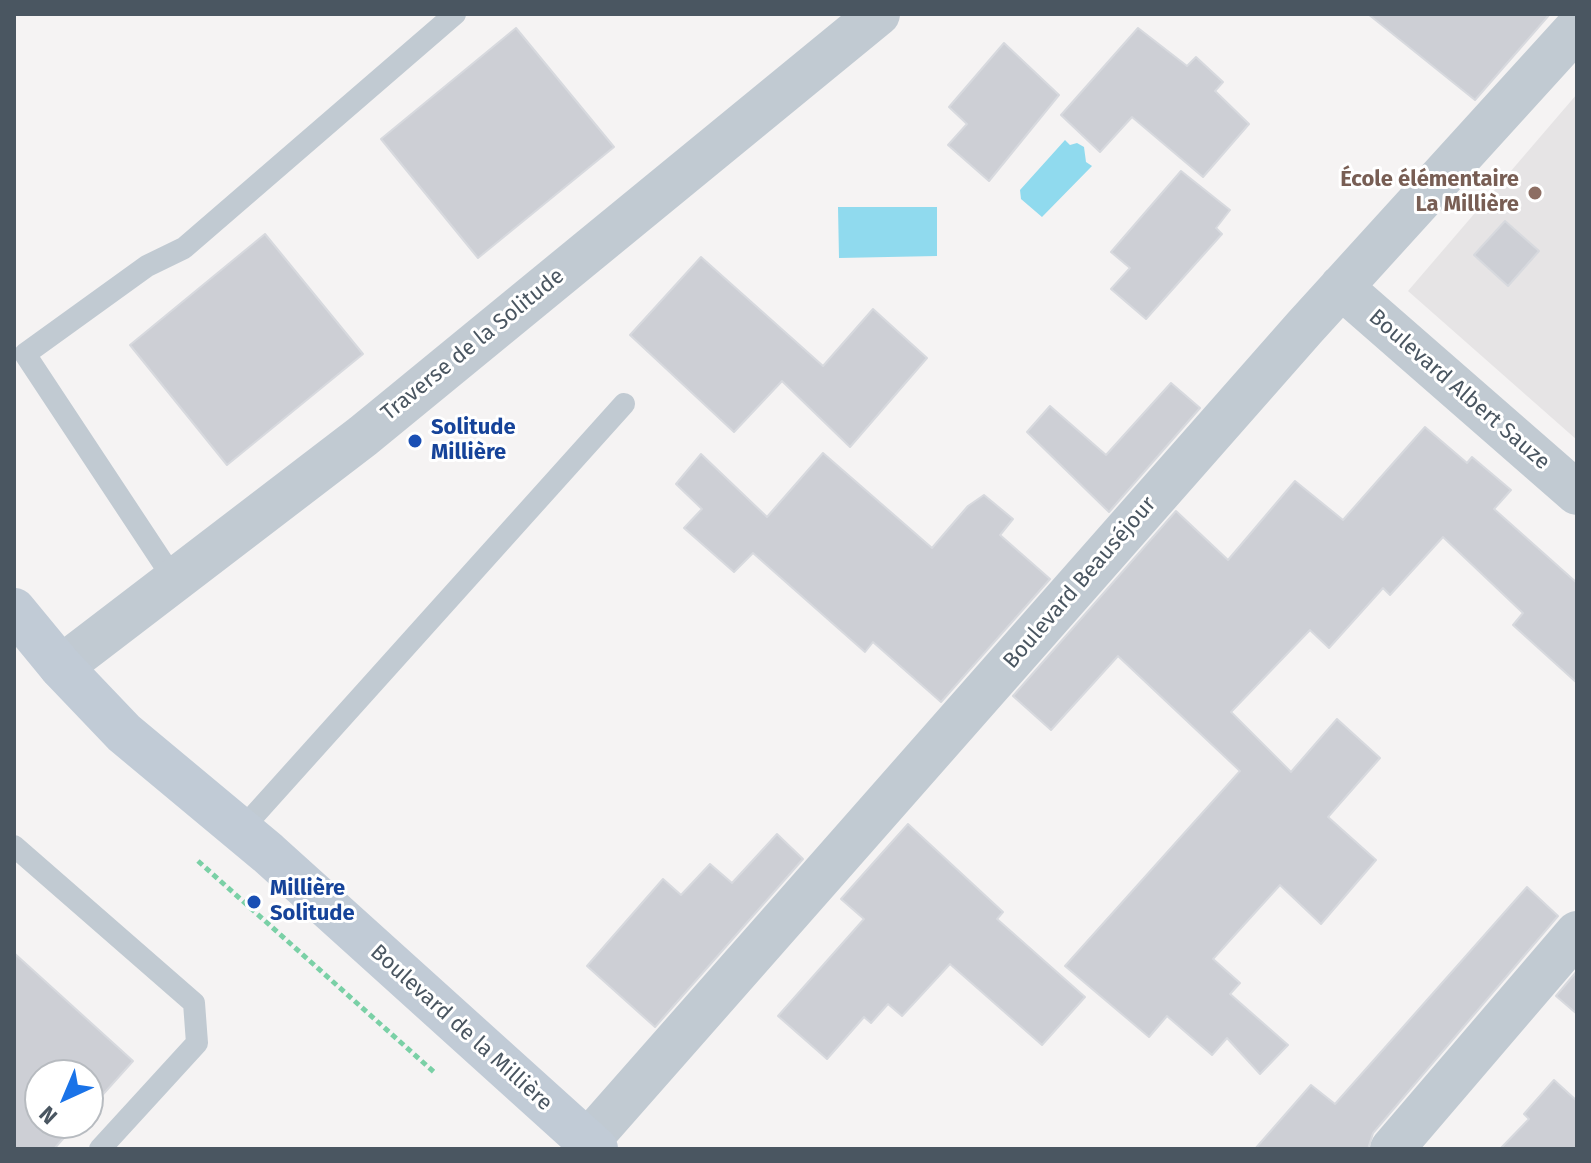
<!DOCTYPE html>
<html>
<head>
<meta charset="utf-8">
<style>
	body { margin:0 }
	#map { position:relative; width:1591px; height:1163px; overflow:hidden; background:#f5f3f3; font-family:"Fira Sans",sans-serif }
	canvas { display:block }
	.frame { position:absolute; inset:0; border:16px solid #4a5661; pointer-events:none }
	.north { position:absolute; left:24px; top:1059px; width:80px; height:80px; box-sizing:border-box; background:#fff; border:2px solid #b7bbc0; border-radius:50%; rotate:224deg; font-size:22px; font-weight:700; line-height:32px; text-align:center; color:#4a5661 }
	.north::after { content:''; display:block; margin:auto; width:28px; height:36px; background:#1a73e8; clip-path:polygon(50% 0,100% 100%,50% 72%,0 100%) }
</style>
</head>
<body>
<div id="map">
<canvas width="1591" height="1163"></canvas>
<div class="frame"></div>
<div class="north">N</div>
</div>
<script>
const context = document.querySelector('canvas').getContext('2d');
context.lineJoin = 'round';
function fill(path, color) {
  context.fillStyle = color;
  context.fill(path, 'evenodd');
}
function strokePath(path, color, width, dash) {
  context.strokeStyle = color;
  context.lineWidth = width;
  context.lineCap = dash ? 'butt' : 'round';
  context.setLineDash(dash || []);
  context.stroke(path);
}
function write(font, color, halo, rows, align = 'center') {
  context.font = font + ' "Fira Sans",sans-serif';
  context.lineWidth = 6;
  context.setLineDash([]);
  context.textBaseline = 'middle';
  context.strokeStyle = halo;
  context.fillStyle = color;
  for (const [text, x, y, turn = 0] of rows) {
    context.save();
    context.translate(x, y);
    context.rotate((+turn || 0) * Math.PI / 180);
    context.textAlign = isNaN(turn) ? turn : align;
    if (halo) context.strokeText(text, 0, 0);
    context.fillText(text, 0, 0);
    context.restore();
  }
}
fill(new Path2D(`
	M 1577,94 L 1577,440 L 1408,291 Z`), '#e6e4e5');
fill(new Path2D(`
	M 1065,140 L 1070,145 L 1077,143 L 1084,147 L 1086,162 L 1092,166 L 1042,217 L 1021,199 L 1020,190 Z
	M 838,207 L 937,207 L 937,256 L 839,258 Z`), '#90daee');
const building = new Path2D(`
	M 1368,14 L 1550,14 L 1475,100 Z
	M 516,28 L 614,147 L 478,258 L 381,139 Z
	M 1138,28 L 1187,66 L 1196,57 L 1223,82 L 1215,91 L 1249,124 L 1203,177 L 1132,117 L 1100,152 L 1061,115 Z
	M 1004,43 L 1059,95 L 989,181 L 948,145 L 967,124 L 949,107 Z
	M 1181,171 L 1230,210 L 1216,228 L 1222,234 L 1146,319 L 1111,289 L 1130,268 L 1111,252 Z
	M 1505,221 L 1539,251 L 1508,286 L 1474,255 Z
	M 265,234 L 363,354 L 227,465 L 130,345 Z
	M 701,257 L 823,366 L 873,309 L 927,358 L 850,447 L 782,381 L 734,432 L 630,335 Z
	M 1171,383 L 1200,408 L 1109,512 L 1027,432 L 1050,406 L 1106,455 Z
	M 1425,427 L 1467,463 L 1472,457 L 1511,490 L 1494,509 L 1577,583 L 1577,683 L 1513,625 L 1523,613 L 1443,537 L 1390,595 L 1383,588 L 1329,648 L 1310,630 L 1231,712 L 1291,772 L 1337,719 L 1380,758 L 1328,817 L 1376,860 L 1321,924 L 1280,885 L 1213,959 L 1240,983 L 1230,994 L 1288,1045 L 1260,1074 L 1227,1038 L 1212,1055 L 1167,1016 L 1149,1037 L 1065,966 L 1240,771 L 1118,656 L 1051,730 L 1013,696 L 1176,511 L 1228,560 L 1295,481 L 1343,520 Z
	M 823,453 L 932,548 L 968,506 L 984,495 L 1013,519 L 1000,535 L 1050,579 L 941,702 L 873,642 L 865,652 L 753,553 L 734,572 L 684,528 L 702,509 L 676,484 L 701,454 L 767,517 Z
	M 908,824 L 1003,912 L 997,919 L 1085,997 L 1042,1045 L 950,964 L 902,1016 L 888,1004 L 871,1023 L 864,1017 L 827,1059 L 778,1016 L 864,919 L 841,899 Z
	M 777,834 L 803,859 L 655,1027 L 587,966 L 663,879 L 681,895 L 710,864 L 732,883 Z
	M 1527,887 L 1558,916 L 1373,1133 L 1368,1149 L 1255,1149 L 1311,1085 L 1335,1104 Z
	M 14,953 L 133,1061 L 88,1111 L 88,1075 L 40,1075 L 40,1123 L 77,1123 L 54,1149 L 14,1149 Z
	M 1577,971 L 1577,1014 L 1556,996 Z
	M 1554,1080 L 1577,1101 L 1577,1149 L 1500,1149 L 1529,1119 L 1524,1114 Z`);
fill(building, '#cdcfd5');
strokePath(building, '#d7d9de', 2);
strokePath(new Path2D(`
	M 198,861 L 435,1073`), '#7ad0a6', 5, [6, 4]);
strokePath(new Path2D(`
	M 175,581 L 25,354 L 147,266 L 184,248 L 455,14
	M 241,830 L 624,404
	M 14,846 L 194,1003 L 197,1043 L 100,1149`), '#c1cad2', 22);
strokePath(new Path2D(`
	M 1341,287 L 1577,493
	M 61,667 L 363,436 L 878,14
	M 587,1142 L 1305,327 L 1577,28
	M 1392,1149 L 1577,933`), '#c1cad2', 44);
strokePath(new Path2D(`
	M 14,610 L 61,667 L 124,733 L 268,853 L 596,1149`), '#c1cbd6', 44);
for (const [x, y, r, color] of [
	[1535,193,8,"#8d6e63"],
	[415,441,8,"#1a4fb4"],
	[254,902,8,"#1a4fb4"]
]) {
  const dot = new Path2D();
  dot.arc(x, y, r, 0, 2 * Math.PI);
  context.fillStyle = color;
  context.fill(dot);
  strokePath(dot, '#fff', 3);
}
write('bold 22px', '#785e54', '#fff', [
	["École élémentaire",1519,180],
	["La Millière",1519,205]
], 'right');
write('22px', '#4a5661', '#fff', [
	["Traverse de la Solitude",473,345,-39],
	["Boulevard Albert Sauze",1459,390,41],
	["Boulevard Beauséjour",1080,583,-49],
	["Boulevard de la Millière",461,1028,42]
]);
write('bold 22px', '#164399', '#fff', [
	["Solitude",431,428],
	["Millière",431,453],
	["Millière",270,889],
	["Solitude",270,914]
], 'left');
</script>
</body>
</html>
